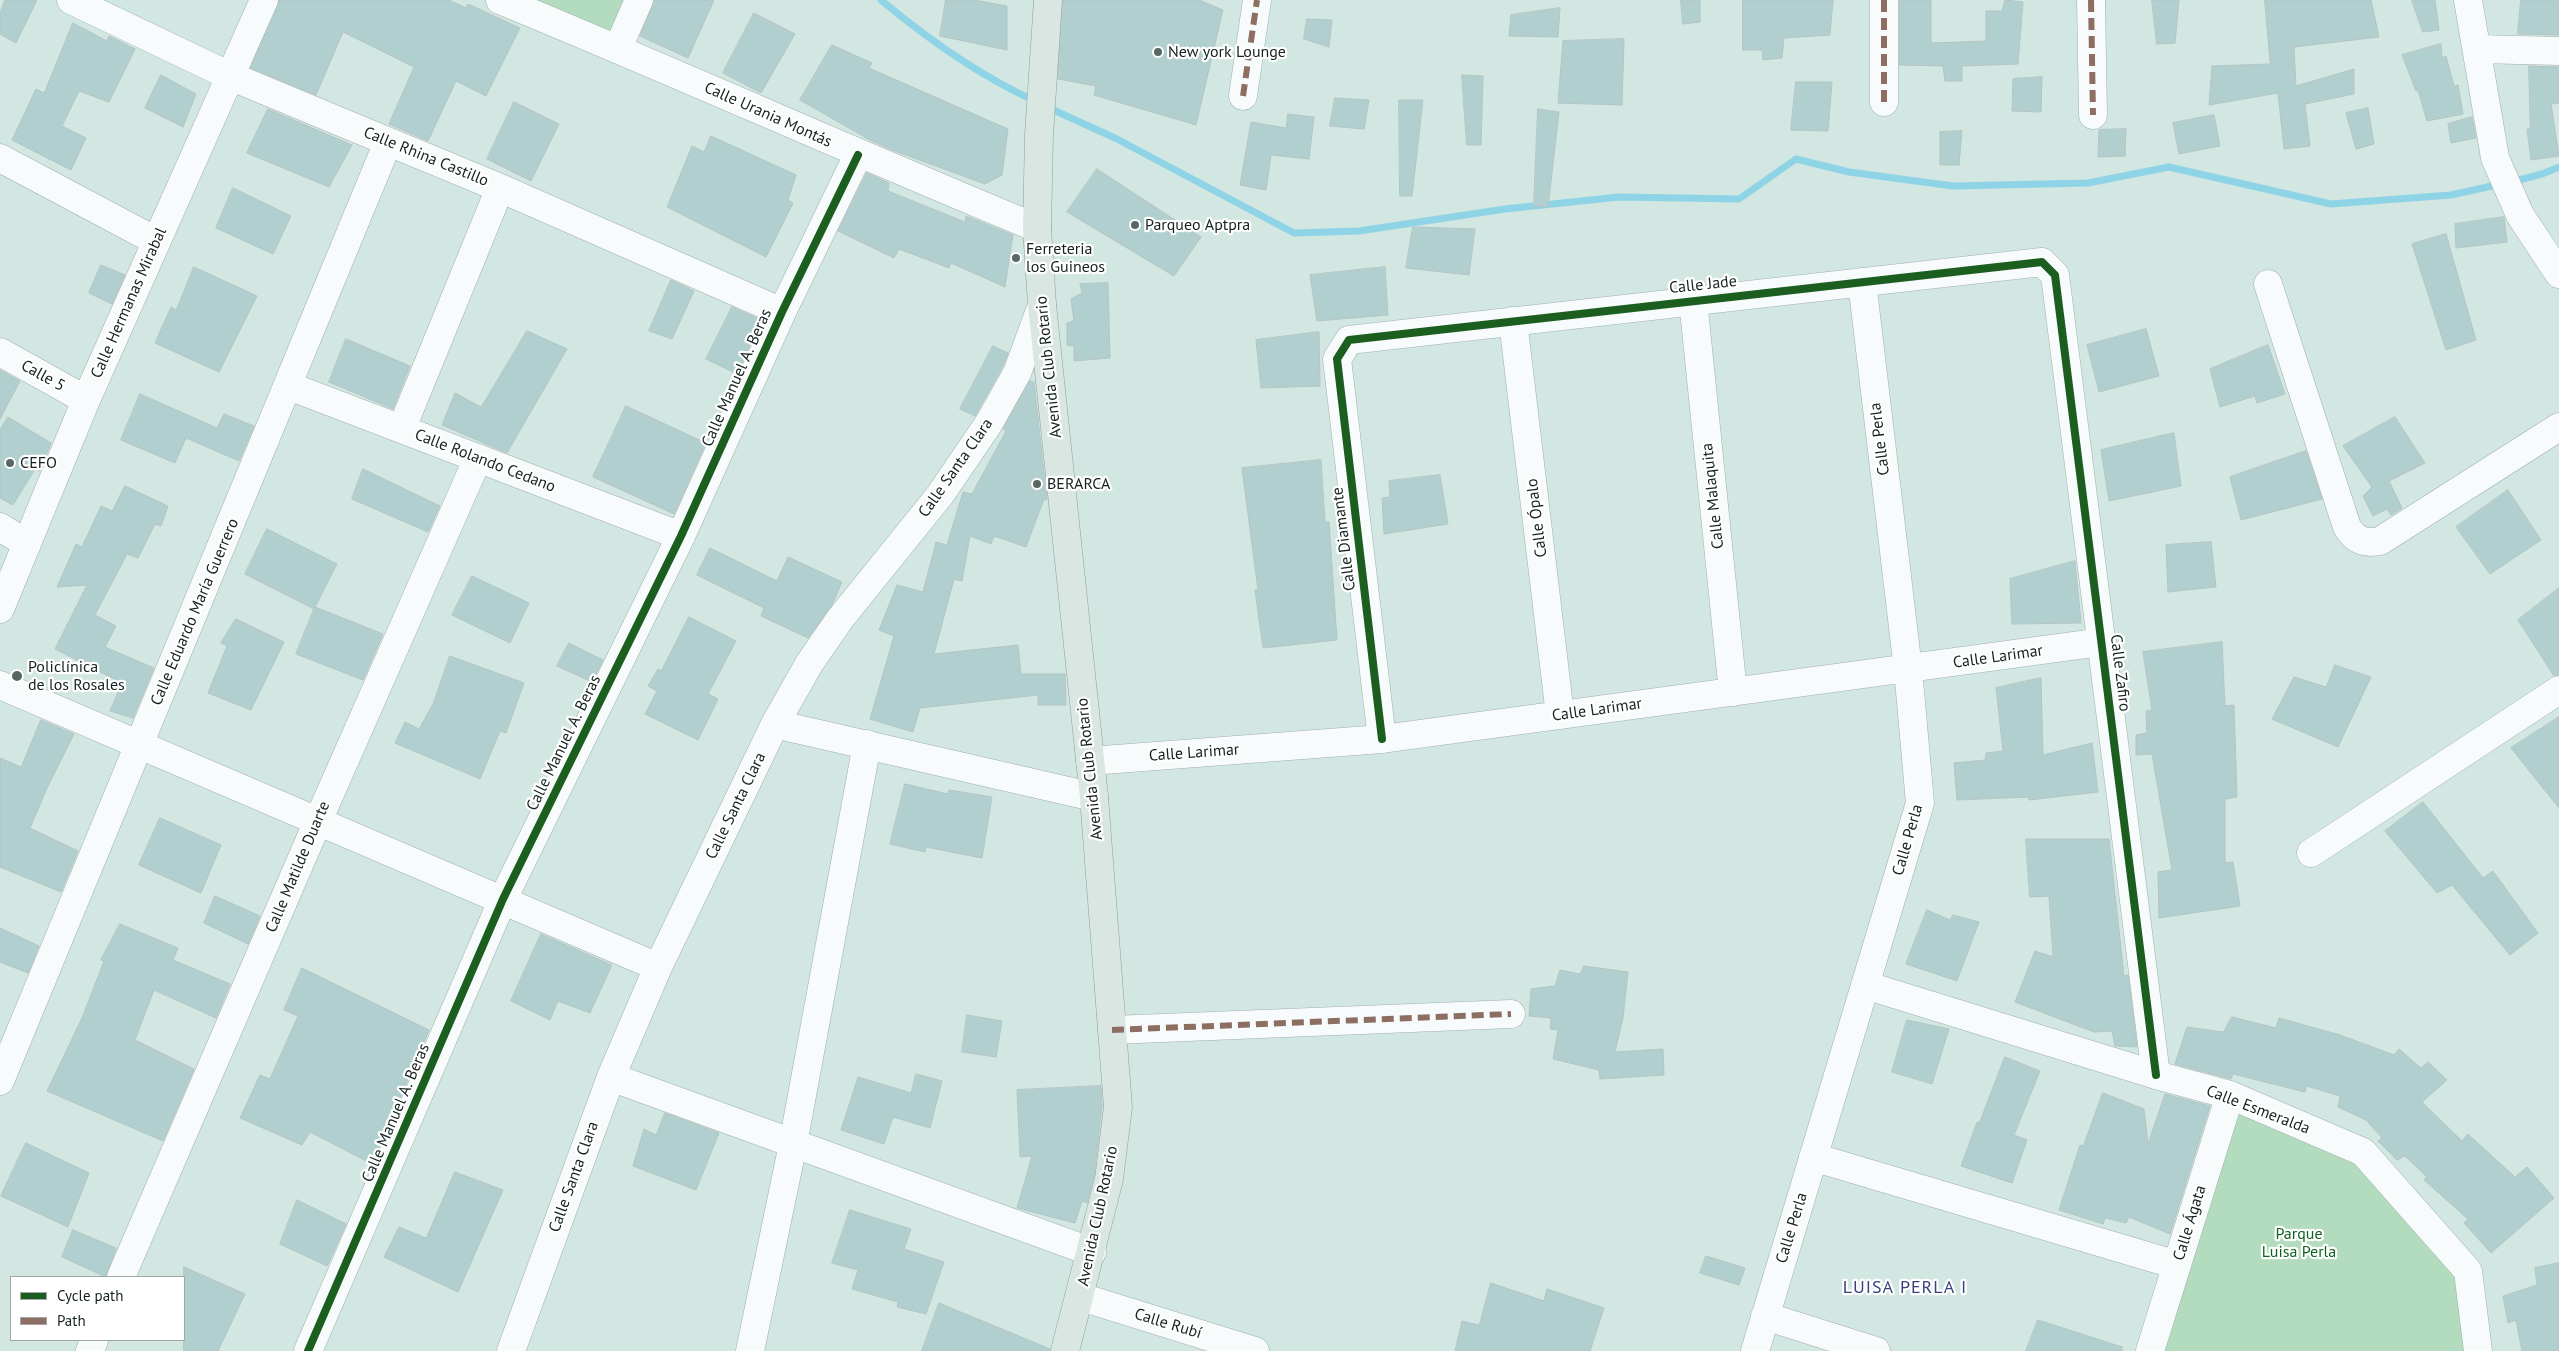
<!DOCTYPE html>
<html>
<head>
<meta charset="utf-8">
<style>
	body { margin:0 }
	#map { position:relative; width:2559px; height:1351px; overflow:hidden; background:#d2e6e2; font-family:"PT Sans",sans-serif }
	canvas { display:block }
	.legend { position:absolute; left:10px; top:1276px; width:175px; height:65px; box-sizing:border-box; background:#fff; border:1px solid #a1a7a6; margin:0; padding:6px 9px; list-style:none; font-size:15px; color:#152220 }
	.legend li { display:flex; align-items:center; gap:10px; height:25px }
	.legend b { width:25px; border:1px solid #a1a7a6 }
</style>
</head>
<body>
<div id="map">
<canvas width="2559" height="1351"></canvas>
<ul class="legend">
<li><b style="height:6px;background:#1b5e20"></b>Cycle path</li>
<li><b style="height:6px;background:#8d6e63"></b>Path</li>
</ul>
</div>
<script>
const context = document.querySelector('canvas').getContext('2d');
context.lineJoin = 'round';
function fill(path, color) {
  context.fillStyle = color;
  context.fill(path, 'evenodd');
}
function strokePath(path, color, width, dash) {
  context.strokeStyle = color;
  context.lineWidth = width;
  context.lineCap = dash ? 'butt' : 'round';
  context.setLineDash(dash || []);
  context.stroke(path);
}
function write(font, color, halo, rows, align = 'center') {
  context.font = font + ' "PT Sans",sans-serif';
  context.lineWidth = 4.5;
  context.setLineDash([]);
  context.textBaseline = 'middle';
  context.strokeStyle = halo;
  context.fillStyle = color;
  for (const [text, x, y, turn = 0] of rows) {
    context.save();
    context.translate(x, y);
    context.rotate((+turn || 0) * Math.PI / 180);
    context.textAlign = isNaN(turn) ? turn : align;
    if (halo) context.strokeText(text, 0, 0);
    context.fillText(text, 0, 0);
    context.restore();
  }
}
fill(new Path2D(`
	M 524,0 L 626,0 L 614,38 Z
	M 2230,1095 L 2363,1152 L 2468,1271 L 2478,1351 L 2154,1351 Z`), '#b3dbbd');
strokePath(new Path2D(`
	M 881,0 C 929,40 978,75 1035,101
	M 1047,107 L 1117,139 L 1294,233 L 1359,231 L 1505,209 L 1619,197 L 1739,199 L 1796,159 L 1849,172 L 1953,186 L 2088,183 L 2169,167 L 2331,204 L 2451,195 L 2501,184
	M 2511,182 L 2542,174 L 2559,167`), '#8fd4e6', 7);
const building = new Path2D(`
	M 5,0 L 37,0 L 16,43 L 0,34 L 0,14 Z
	M 279,0 L 449,0 L 466,8 L 468,4 L 520,28 L 486,96 L 456,81 L 428,141 L 389,124 L 414,67 L 343,32 L 316,95 L 251,68 Z
	M 655,0 L 714,0 L 688,58 L 640,36 Z
	M 946,0 L 974,0 L 1007,6 L 1007,50 L 940,36 Z
	M 1063,0 L 1199,0 L 1223,10 L 1196,125 L 1094,95 L 1096,86 L 1058,79 Z
	M 1681,0 L 1700,0 L 1700,22 L 1683,24 Z
	M 1743,0 L 1833,0 L 1830,35 L 1784,38 L 1782,58 L 1763,60 L 1762,50 L 1743,50 Z
	M 1900,0 L 1931,0 L 1931,43 L 1986,41 L 1986,11 L 2002,11 L 2005,0 L 2023,2 L 2018,64 L 1962,66 L 1962,81 L 1945,81 L 1943,66 L 1900,65 Z
	M 2152,0 L 2179,0 L 2175,43 L 2157,44 Z
	M 2265,0 L 2371,0 L 2379,37 L 2294,47 L 2296,86 L 2354,69 L 2354,94 L 2305,104 L 2310,146 L 2284,149 L 2278,93 L 2209,105 L 2212,66 L 2270,64 Z
	M 2412,0 L 2435,0 L 2439,30 L 2423,32 Z
	M 2521,0 L 2559,0 L 2559,35 L 2518,34 Z
	M 1560,8 L 1558,37 L 1509,36 L 1511,15 Z
	M 754,13 L 795,34 L 761,93 L 723,73 Z
	M 1307,19 L 1332,20 L 1329,47 L 1304,39 Z
	M 73,23 L 107,41 L 109,36 L 135,49 L 109,102 L 79,91 L 62,126 L 86,138 L 71,170 L 12,140 L 36,89 L 44,93 Z
	M 1624,39 L 1622,105 L 1558,103 L 1563,41 Z
	M 2441,44 L 2442,58 L 2446,56 L 2454,86 L 2458,85 L 2463,114 L 2427,121 L 2418,90 L 2416,91 L 2402,55 Z
	M 832,45 L 872,63 L 869,68 L 1008,129 L 1002,175 L 985,184 L 892,150 L 870,140 L 800,100 Z
	M 2529,66 L 2559,67 L 2559,103 L 2551,104 L 2559,156 L 2531,160 L 2527,129 L 2530,129 Z
	M 161,75 L 196,94 L 183,127 L 145,108 Z
	M 1462,75 L 1483,76 L 1481,145 L 1467,145 Z
	M 2042,77 L 2041,112 L 2012,111 L 2013,79 Z
	M 1796,82 L 1832,82 L 1828,131 L 1791,130 Z
	M 1335,98 L 1369,100 L 1364,129 L 1330,126 Z
	M 1399,100 L 1423,100 L 1412,196 L 1400,196 Z
	M 514,102 L 559,124 L 531,181 L 487,159 Z
	M 2368,108 L 2374,144 L 2356,149 L 2346,113 Z
	M 268,109 L 352,145 L 329,187 L 247,153 Z
	M 1538,109 L 1559,112 L 1548,207 L 1534,206 Z
	M 1288,114 L 1314,117 L 1309,159 L 1271,155 L 1266,190 L 1240,185 L 1251,122 L 1286,128 Z
	M 2214,115 L 2220,146 L 2179,154 L 2173,123 Z
	M 2472,117 L 2476,138 L 2451,143 L 2448,124 Z
	M 2126,129 L 2125,156 L 2098,157 L 2099,130 Z
	M 1962,131 L 1959,165 L 1940,165 L 1940,132 Z
	M 711,136 L 796,175 L 788,200 L 793,203 L 766,257 L 667,207 L 692,146 L 704,152 Z
	M 1097,169 L 1201,237 L 1174,276 L 1067,212 Z
	M 867,173 L 889,183 L 888,191 L 965,222 L 966,216 L 1013,235 L 1005,287 L 951,263 L 949,268 L 899,249 L 894,258 L 838,231 Z
	M 233,188 L 291,216 L 273,254 L 216,228 Z
	M 2504,217 L 2507,242 L 2456,248 L 2455,224 Z
	M 1413,227 L 1475,229 L 1469,275 L 1406,268 Z
	M 2446,234 L 2476,340 L 2446,350 L 2412,244 Z
	M 101,265 L 125,275 L 112,304 L 89,293 Z
	M 194,267 L 257,296 L 219,372 L 155,343 L 171,307 L 176,310 Z
	M 1385,267 L 1388,315 L 1317,321 L 1310,275 Z
	M 671,280 L 694,291 L 672,339 L 649,331 Z
	M 1108,283 L 1110,358 L 1074,361 L 1074,346 L 1067,345 L 1067,323 L 1074,321 L 1071,299 L 1082,293 L 1080,284 Z
	M 732,307 L 761,320 L 737,374 L 706,359 Z
	M 2146,329 L 2159,376 L 2099,392 L 2087,345 Z
	M 527,331 L 567,349 L 507,453 L 442,425 L 455,393 L 481,407 Z
	M 1319,332 L 1320,386 L 1261,388 L 1256,340 Z
	M 346,339 L 410,366 L 393,409 L 329,382 Z
	M 2268,345 L 2285,394 L 2257,403 L 2255,396 L 2220,407 L 2210,369 Z
	M 993,346 L 1008,353 L 1003,366 L 975,416 L 960,409 Z
	M 0,370 L 20,381 L 0,419 Z
	M 1030,381 L 1034,382 L 1047,500 L 1044,499 L 1026,547 L 994,536 L 991,544 L 970,536 L 962,581 L 954,579 L 934,654 L 1018,645 L 1021,674 L 1065,674 L 1066,705 L 1038,705 L 1038,695 L 920,708 L 913,732 L 870,719 L 894,636 L 879,630 L 897,585 L 923,592 L 936,542 L 947,545 L 963,492 L 972,494 L 1006,431 L 1003,429 Z
	M 140,394 L 217,428 L 224,414 L 254,426 L 239,461 L 186,438 L 175,463 L 121,440 Z
	M 626,406 L 706,443 L 674,514 L 593,477 Z
	M 8,417 L 51,443 L 40,471 L 35,469 L 13,505 L 0,498 L 0,430 Z
	M 2395,417 L 2425,463 L 2389,481 L 2402,508 L 2391,515 L 2387,509 L 2373,516 L 2363,496 L 2372,487 L 2343,446 Z
	M 2174,433 L 2181,486 L 2109,501 L 2101,450 Z
	M 2306,451 L 2322,499 L 2241,520 L 2230,477 Z
	M 1321,460 L 1325,522 L 1329,522 L 1337,640 L 1263,648 L 1255,590 L 1258,590 L 1242,468 Z
	M 363,469 L 440,506 L 428,532 L 352,499 Z
	M 1440,475 L 1448,524 L 1384,534 L 1382,498 L 1390,497 L 1389,481 Z
	M 125,486 L 168,506 L 161,526 L 155,524 L 138,558 L 127,554 L 95,615 L 116,626 L 105,647 L 154,668 L 133,718 L 110,711 L 122,683 L 55,649 L 87,585 L 57,587 L 76,544 L 82,547 L 101,506 L 112,511 Z
	M 2508,490 L 2541,540 L 2490,574 L 2456,527 Z
	M 267,529 L 337,564 L 314,609 L 245,574 Z
	M 2211,542 L 2216,587 L 2168,592 L 2166,545 Z
	M 710,548 L 777,581 L 788,557 L 842,582 L 832,605 L 808,638 L 761,616 L 764,608 L 697,575 Z
	M 2075,561 L 2081,623 L 2012,624 L 2010,579 Z
	M 472,576 L 529,603 L 510,643 L 452,615 Z
	M 2559,588 L 2559,675 L 2554,676 L 2518,620 Z
	M 315,607 L 383,634 L 363,680 L 296,654 Z
	M 689,617 L 736,641 L 708,694 L 718,699 L 698,740 L 645,714 L 657,691 L 648,686 L 658,669 L 661,671 Z
	M 236,619 L 284,642 L 251,710 L 208,693 L 227,646 L 221,643 Z
	M 2222,642 L 2225,706 L 2234,705 L 2237,797 L 2225,799 L 2225,863 L 2233,862 L 2240,906 L 2159,918 L 2158,872 L 2172,870 L 2152,754 L 2136,755 L 2136,735 L 2147,733 L 2146,711 L 2152,710 L 2143,652 Z
	M 569,643 L 603,660 L 592,682 L 557,666 Z
	M 450,656 L 524,683 L 506,733 L 500,731 L 480,779 L 395,743 L 405,722 L 419,729 L 433,704 Z
	M 2335,665 L 2371,677 L 2338,747 L 2272,719 L 2294,677 L 2326,687 Z
	M 2041,678 L 2043,755 L 2092,743 L 2098,792 L 2029,800 L 2029,797 L 1957,800 L 1954,763 L 1985,760 L 1986,753 L 2003,751 L 1996,688 Z
	M 2559,717 L 2559,808 L 2511,748 Z
	M 41,720 L 74,734 L 48,786 L 30,828 L 78,851 L 61,892 L 0,867 L 0,758 L 21,767 Z
	M 905,784 L 948,794 L 949,790 L 992,797 L 982,858 L 926,847 L 925,852 L 890,844 Z
	M 2423,802 L 2483,878 L 2493,871 L 2538,933 L 2510,955 L 2452,885 L 2437,893 L 2385,831 Z
	M 160,818 L 221,845 L 201,893 L 139,865 Z
	M 2026,839 L 2109,839 L 2124,976 L 2128,975 L 2137,1047 L 2115,1046 L 2112,1031 L 2094,1032 L 2015,1002 L 2035,951 L 2053,957 L 2049,896 L 2030,897 Z
	M 215,896 L 260,916 L 248,944 L 204,923 Z
	M 1927,910 L 1950,920 L 1953,915 L 1979,922 L 1957,981 L 1906,964 Z
	M 120,924 L 178,948 L 173,960 L 230,984 L 216,1018 L 154,990 L 135,1040 L 194,1069 L 163,1141 L 47,1091 L 82,1018 L 104,961 L 101,960 Z
	M 0,928 L 39,946 L 28,973 L 0,962 Z
	M 541,934 L 612,965 L 590,1013 L 558,1001 L 550,1020 L 511,1001 Z
	M 1584,966 L 1628,972 L 1623,1018 L 1615,1052 L 1663,1049 L 1664,1075 L 1600,1079 L 1599,1070 L 1553,1059 L 1558,1030 L 1550,1029 L 1551,1018 L 1529,1016 L 1531,989 L 1555,986 L 1560,970 L 1580,974 Z
	M 302,968 L 429,1030 L 372,1164 L 310,1132 L 302,1145 L 240,1118 L 260,1075 L 270,1079 L 298,1016 L 284,1010 Z
	M 967,1015 L 1002,1021 L 996,1057 L 962,1052 Z
	M 2232,1017 L 2276,1028 L 2279,1018 L 2340,1035 L 2394,1055 L 2399,1049 L 2421,1068 L 2428,1062 L 2447,1080 L 2422,1102 L 2462,1141 L 2468,1134 L 2515,1177 L 2527,1167 L 2554,1198 L 2491,1253 L 2464,1223 L 2468,1219 L 2424,1180 L 2427,1177 L 2405,1156 L 2397,1160 L 2378,1141 L 2382,1138 L 2366,1120 L 2338,1107 L 2340,1096 L 2307,1086 L 2305,1092 L 2233,1074 L 2231,1079 L 2175,1064 L 2187,1027 L 2223,1032 Z
	M 1907,1020 L 1949,1029 L 1932,1084 L 1892,1072 Z
	M 2005,1057 L 2040,1071 L 2014,1135 L 2027,1140 L 2012,1183 L 1961,1166 L 1977,1122 L 1979,1123 Z
	M 916,1074 L 942,1081 L 930,1128 L 893,1117 L 884,1144 L 841,1130 L 858,1077 L 911,1093 Z
	M 1101,1086 L 1102,1107 L 1094,1176 L 1087,1203 L 1082,1201 L 1075,1223 L 1017,1208 L 1032,1156 L 1020,1157 L 1017,1090 Z
	M 2103,1093 L 2144,1109 L 2148,1144 L 2165,1094 L 2210,1106 L 2170,1234 L 2129,1217 L 2126,1223 L 2105,1218 L 2103,1224 L 2059,1210 L 2080,1145 L 2083,1146 Z
	M 665,1113 L 719,1133 L 696,1190 L 633,1166 L 644,1129 L 656,1135 Z
	M 26,1143 L 89,1173 L 68,1227 L 1,1196 Z
	M 455,1172 L 503,1190 L 458,1292 L 384,1257 L 399,1227 L 426,1238 Z
	M 297,1200 L 346,1224 L 327,1266 L 280,1244 Z
	M 850,1210 L 911,1229 L 904,1249 L 944,1262 L 926,1314 L 897,1307 L 898,1302 L 852,1289 L 858,1270 L 832,1263 Z
	M 73,1230 L 116,1248 L 106,1277 L 62,1257 Z
	M 1706,1256 L 1745,1268 L 1739,1285 L 1700,1273 Z
	M 2559,1263 L 2559,1351 L 2522,1351 L 2516,1320 L 2508,1323 L 2503,1296 L 2537,1285 L 2535,1268 Z
	M 184,1267 L 245,1294 L 218,1351 L 184,1351 Z
	M 1491,1283 L 1544,1301 L 1547,1289 L 1604,1308 L 1590,1351 L 1455,1351 L 1462,1321 L 1479,1325 Z
	M 939,1303 L 1050,1349 L 1050,1351 L 922,1351 Z
	M 2038,1320 L 2122,1347 L 2122,1351 L 2026,1351 Z`);
fill(building, '#b2cfcf');
strokePath(building, '#b4c4c3', 1);
const minor = new Path2D(`
	M 71,0 L 230,76 L 500,188 L 782,312
	M 500,0 C 680,74 857,154 1037,228
	M 1884,0 L 1884,102
	M 2091,0 L 2093,115
	M 2468,0 L 2495,158 L 2520,215 L 2559,274
	M 618,48 L 639,0
	M 2478,49 L 2559,51
	M 1243,96 L 1257,0
	M 0,158 L 156,241
	M 2268,284 L 2347,527 C 2355,540 2364,544 2380,541 L 2559,427
	M 1693,300 L 1733,692
	M 1513,321 L 1560,715
	M 0,352 L 86,400
	M 289,386 L 681,536
	M 402,428 L 500,188
	M 0,527 L 27,544
	M 0,609 L 86,400 L 264,0
	M 0,685 L 658,967
	M 775,724 L 1094,797
	M 1382,739 L 1337,359 L 1349,340 L 2042,262 L 2055,275 L 2156,1075
	M 1090,761 L 1382,739 L 2102,642
	M 2311,853 L 2559,690
	M 1865,985 L 2156,1075 L 2230,1095 L 2363,1152 L 2468,1271 L 2478,1351
	M 1112,1030 L 1511,1014
	M 611,1077 L 1092,1252
	M 0,1081 L 388,142
	M 1813,1157 L 2177,1265
	M 121,1277 L 318,821 L 478,458
	M 1081,1297 L 1255,1351
	M 1765,1316 L 1876,1351
	M 90,1351 L 94,1340
	M 308,1351 L 503,899 L 681,536 L 782,312 L 858,155
	M 511,1351 L 611,1077 L 658,967 L 775,724 L 809,664 L 840,619 L 940,495 L 989,423 L 1017,373 L 1042,305
	M 750,1351 L 793,1144 L 867,744
	M 1755,1351 L 1920,803 L 1908,669 L 1862,282
	M 2150,1351 L 2230,1095`);
const major = new Path2D(`
	M 1048,0 L 1039,135 L 1037,228 L 1042,305 L 1094,797 L 1118,1107 L 1109,1179 L 1065,1351`);
strokePath(minor, '#9fafac', 29);
strokePath(major, '#89a29b', 29);
strokePath(minor, '#f8fbfb', 28);
strokePath(major, '#dae6e2', 28);
strokePath(new Path2D(`
	M 1884,0 L 1884,102
	M 2091,0 L 2093,115
	M 1243,96 L 1257,0
	M 1112,1030 L 1511,1014`), '#8d6e63', 6, [12, 6]);
strokePath(new Path2D(`
	M 1382,739 L 1337,359 L 1349,340 L 2042,262 L 2055,275 L 2156,1075
	M 308,1351 L 503,899 L 681,536 L 782,312 L 858,155`), '#1b5e20', 8);
for (const [x, y, r, color] of [
	[1158,52,5,"#576764"],
	[1135,225,5,"#576764"],
	[1016,258,5,"#576764"],
	[10,463,5,"#576764"],
	[1037,484,5,"#576764"],
	[17,676,6,"#576764"]
]) {
  const dot = new Path2D();
  dot.arc(x, y, r, 0, 2 * Math.PI);
  context.fillStyle = color;
  context.fill(dot);
  strokePath(dot, '#fff', 2);
}
write('16px', '#152220', '#fff', [
	["New york Lounge",1168,52],
	["Parqueo Aptpra",1145,225],
	["Ferreteria",1026,249],
	["los Guineos",1026,267],
	["CEFO",20,463],
	["BERARCA",1047,484],
	["Policlínica",28,667],
	["de los Rosales",28,685]
], 'left');
write('16px', '#152220', '#fff', [
	["Calle Urania Montás",768,115,24],
	["Calle Rhina Castillo",426,157,22],
	["Calle Jade",1703,285,-6],
	["Calle Hermanas Mirabal",129,303,-66],
	["Avenida Club Rotario",1049,367,-96],
	["Calle 5",43,376,29],
	["Calle Manuel A. Beras",737,378,-66],
	["Calle Perla",1880,439,-97],
	["Calle Rolando Cedano",485,461,21],
	["Calle Santa Clara",956,468,-55],
	["Calle Malaquita",1713,496,-96],
	["Calle Ópalo",1537,518,-97],
	["Calle Diamante",1344,539,-97],
	["Calle Eduardo María Guerrero",195,612,-67],
	["Calle Larimar",1998,657,-8],
	["Calle Zafiro",2120,673,83],
	["Calle Larimar",1597,710,-8],
	["Calle Manuel A. Beras",564,743,-64],
	["Calle Larimar",1194,753,-4],
	["Avenida Club Rotario",1090,769,-96],
	["Calle Santa Clara",736,806,-64],
	["Calle Perla",1908,840,-74],
	["Calle Matilde Duarte",298,867,-67],
	["Calle Esmeralda",2258,1110,21],
	["Calle Manuel A. Beras",396,1113,-67],
	["Calle Santa Clara",574,1177,-70],
	["Avenida Club Rotario",1098,1216,-78],
	["Calle Ágata",2190,1223,-73],
	["Calle Perla",1792,1228,-73],
	["Calle Rubí",1168,1324,17]
]);
write('16px', '#0f6322', '#fff', [
	["Parque",2299,1234],
	["Luisa Perla",2299,1252]
]);
context.letterSpacing = '1px';
write('18px', '#3a407c', '#fff', [
	["LUISA PERLA I",1905,1288]
]);
context.letterSpacing = '0px';
</script>
</body>
</html>
